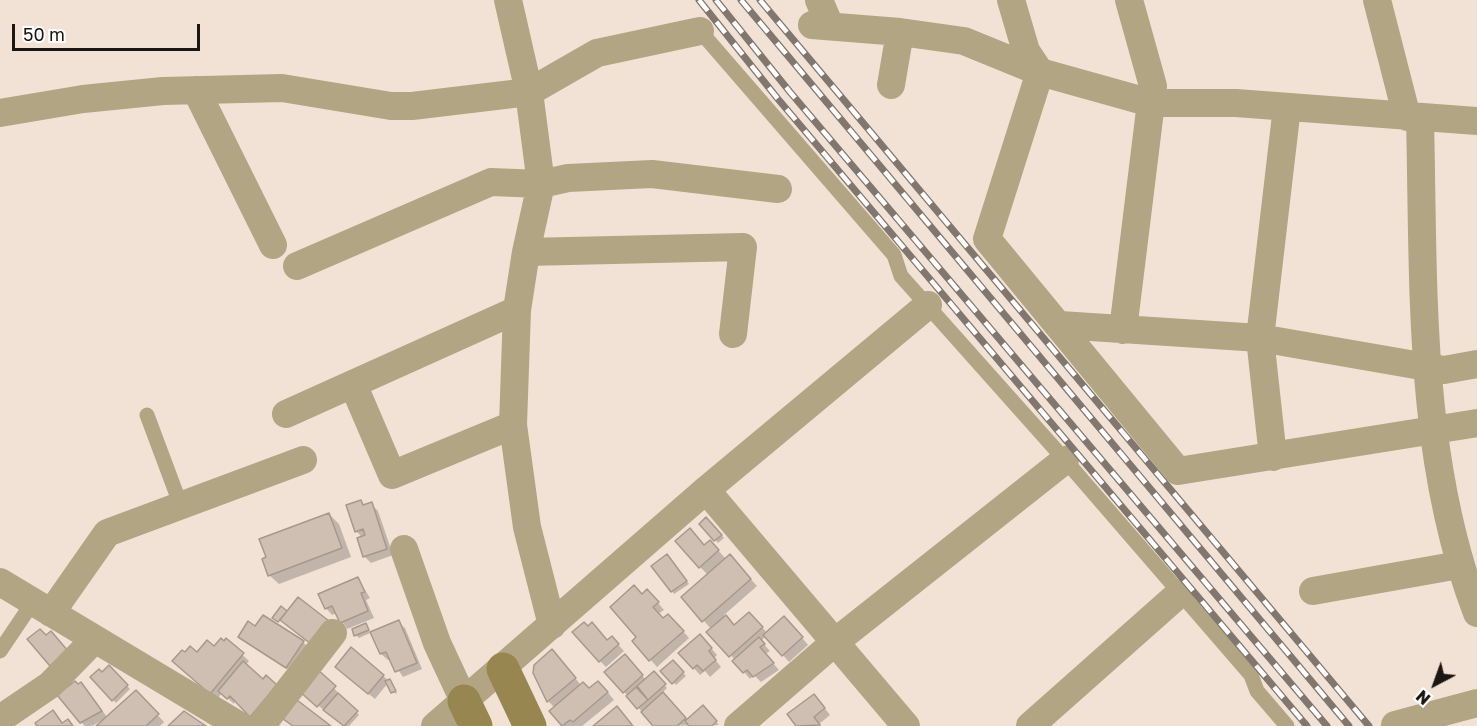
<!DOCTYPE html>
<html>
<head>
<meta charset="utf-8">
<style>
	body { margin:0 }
	#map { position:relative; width:1477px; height:726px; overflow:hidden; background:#f2e2d5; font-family:"Golos Text",sans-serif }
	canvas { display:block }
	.north { position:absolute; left:1405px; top:654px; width:60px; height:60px; -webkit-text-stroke:4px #fff; paint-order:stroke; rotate:221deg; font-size:16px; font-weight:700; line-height:24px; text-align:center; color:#1b1611 }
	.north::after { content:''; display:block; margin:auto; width:21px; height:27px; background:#1b1611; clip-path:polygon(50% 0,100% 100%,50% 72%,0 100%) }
	.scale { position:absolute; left:12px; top:24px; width:188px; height:27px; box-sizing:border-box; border:3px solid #1b1611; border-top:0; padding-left:8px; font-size:18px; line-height:21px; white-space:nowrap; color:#1b1611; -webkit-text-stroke:4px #fff; paint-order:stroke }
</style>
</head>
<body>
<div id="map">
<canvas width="1477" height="726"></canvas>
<div class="north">N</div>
<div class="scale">50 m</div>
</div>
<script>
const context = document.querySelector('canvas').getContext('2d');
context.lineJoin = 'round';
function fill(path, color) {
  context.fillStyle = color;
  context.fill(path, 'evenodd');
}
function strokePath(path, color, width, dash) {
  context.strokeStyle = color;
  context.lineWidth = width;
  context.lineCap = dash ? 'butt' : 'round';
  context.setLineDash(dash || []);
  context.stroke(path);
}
fill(new Path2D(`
	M 361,502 L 366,506 L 371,504 L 378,511 L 393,555 L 371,563 L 364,556 L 363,538 L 356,531 Z
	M 329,514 L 339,524 L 351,557 L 279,584 L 269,575 Z
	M 706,519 L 724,538 L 718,543 L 701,524 Z
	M 705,547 L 717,549 L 726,559 L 736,563 L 757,586 L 724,615 L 735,626 L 756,620 L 767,633 L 791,624 L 808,645 L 789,662 L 766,636 L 761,641 L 770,651 L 765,654 L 779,670 L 761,682 L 754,675 L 750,679 L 744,672 L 711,629 L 683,597 L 708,575 L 700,567 Z
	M 670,558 L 689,584 L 674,594 L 672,591 Z
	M 358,579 L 370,598 L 366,600 L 374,618 L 347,629 L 337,613 L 332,615 L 326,608 Z
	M 642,596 L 654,598 L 664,610 L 658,614 L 663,620 L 675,622 L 689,638 L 657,667 L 634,641 L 639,637 Z
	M 398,622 L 405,628 L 422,669 L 403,677 L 391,659 L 388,660 L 381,654 L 372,633 Z
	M 366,625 L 370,633 L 359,638 L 356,635 Z
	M 256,628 L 303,642 L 309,648 L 293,673 L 240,637 Z
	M 612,638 L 624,651 L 606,667 L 600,661 Z
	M 226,640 L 249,661 L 245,666 L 234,704 L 222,693 L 217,699 L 181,668 L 197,654 Z
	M 706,642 L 717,655 L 714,658 L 721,667 L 710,677 L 705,671 L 700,675 L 680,653 Z
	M 558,658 L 581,685 L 589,690 L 605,689 L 614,700 L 582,726 L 564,726 L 551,711 L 555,708 L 548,701 L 535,672 Z
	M 631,662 L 646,680 L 657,676 L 667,688 L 662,693 L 687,720 L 703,707 L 719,725 L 655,726 L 624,692 Z
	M 673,662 L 686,676 L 676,685 L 663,671 Z
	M 109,667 L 130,689 L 116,703 L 92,677 L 102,674 Z
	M 318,671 L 359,715 L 349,726 L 343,726 L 307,696 Z
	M 343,673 L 383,676 L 393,684 L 397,694 L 392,692 L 388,683 L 375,699 Z
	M 81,684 L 108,718 L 136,692 L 164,722 L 160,726 L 98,726 L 103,720 L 92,726 L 85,726 L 81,722 L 78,686 Z
	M 820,702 L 830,715 L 819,724 L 821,726 L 798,726 L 789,714 Z`), '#0003');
const building = new Path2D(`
	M 361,500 L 363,505 L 372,502 L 387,549 L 363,557 L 357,538 L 365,535 L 363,529 L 355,532 L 346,505 Z
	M 329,513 L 342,548 L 268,576 L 262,559 L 266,557 L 259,539 Z
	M 706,517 L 722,535 L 714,541 L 699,524 Z
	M 690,528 L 704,545 L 710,540 L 719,550 L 699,568 L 675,541 Z
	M 667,554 L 687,581 L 671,592 L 651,566 Z
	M 730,554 L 751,579 L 702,622 L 681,597 Z
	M 358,577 L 365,592 L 361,593 L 368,611 L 340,623 L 332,606 L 325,609 L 318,594 Z
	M 634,585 L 642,594 L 647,589 L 659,602 L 653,607 L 663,618 L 668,614 L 684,631 L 649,661 L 632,641 L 636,637 L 610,607 Z
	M 298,597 L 329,621 L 311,644 L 280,620 Z
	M 281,606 L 287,611 L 278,622 L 272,618 Z
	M 749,612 L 763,627 L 729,657 L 706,632 L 726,615 L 734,625 Z
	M 263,615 L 304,641 L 286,668 L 238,637 L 248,621 L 255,626 Z
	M 784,616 L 803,637 L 782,656 L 763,635 Z
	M 399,620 L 417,663 L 395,672 L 386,652 L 380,654 L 370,632 Z
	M 584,622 L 588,626 L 592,622 L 607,640 L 612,636 L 619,644 L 599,662 L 572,632 Z
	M 366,623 L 369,630 L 354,636 L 352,629 Z
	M 40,629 L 46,635 L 51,631 L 68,651 L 50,666 L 27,639 Z
	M 700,634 L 712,648 L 709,651 L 716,660 L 703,671 L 697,665 L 693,669 L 678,653 Z
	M 759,637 L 765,644 L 760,647 L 774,663 L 753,677 L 747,670 L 743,673 L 732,661 Z
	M 221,638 L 224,641 L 226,638 L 244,653 L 210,694 L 172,661 L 182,650 L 185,652 L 190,646 L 197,652 L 207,640 L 214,646 Z
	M 351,647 L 384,675 L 368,694 L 335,667 Z
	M 552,649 L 576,678 L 547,702 L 533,673 L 534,665 Z
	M 625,654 L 643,675 L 623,693 L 604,672 Z
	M 673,660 L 684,672 L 672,684 L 660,671 Z
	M 243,661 L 263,679 L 266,675 L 277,685 L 250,717 L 230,696 L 227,699 L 218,691 Z
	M 109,665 L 128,685 L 112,701 L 90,677 L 99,669 L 102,672 Z
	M 317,669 L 336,686 L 317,707 L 298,690 Z
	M 654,671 L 666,684 L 648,700 L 637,686 Z
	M 390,679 L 396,691 L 391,693 L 385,681 Z
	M 75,681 L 78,684 L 81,682 L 102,711 L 80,723 L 57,695 Z
	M 598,681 L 608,692 L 573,722 L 570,720 L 562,726 L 549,711 L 583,682 L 589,688 Z
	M 636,687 L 648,700 L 637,709 L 626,696 Z
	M 136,690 L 159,714 L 146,726 L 96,726 Z
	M 663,692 L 686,718 L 677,726 L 653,726 L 641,712 Z
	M 338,693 L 358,711 L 344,726 L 323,710 Z
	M 814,694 L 825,708 L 814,717 L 820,725 L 796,726 L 787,714 Z
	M 297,700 L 331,726 L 293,726 L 283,719 Z
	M 703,705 L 717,721 L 712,726 L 689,726 L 685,721 Z
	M 617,706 L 633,726 L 593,726 Z
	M 53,710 L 62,723 L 68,719 L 73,726 L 37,726 L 35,723 Z
	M 184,711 L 206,726 L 168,726 Z`);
fill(building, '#cebfb2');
strokePath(building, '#a7988c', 1.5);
strokePath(new Path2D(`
	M 700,31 L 894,255 L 901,276 L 1065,460 L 1251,675 L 1257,691 L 1287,726
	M 147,415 L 181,506
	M 0,651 L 33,602`), '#b2a583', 15);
strokePath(new Path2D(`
	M 508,0 L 529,92 L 541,184 L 526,252 L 517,310 L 513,425 L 527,527 L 552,625
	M 819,0 L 830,26
	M 1011,0 L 1026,51 L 1040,72 L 987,239 L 1178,471 L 1477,423
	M 1377,0 L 1407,117
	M 812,25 L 900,32 L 964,41 L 1040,72 L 1151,103 L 1236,103 L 1477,121
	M 891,85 L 900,32
	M 196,90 L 273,245
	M 0,113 L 83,99 L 163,91 L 282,88 L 391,106 L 412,106 L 529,92 L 597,53 L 700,31
	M 1420,118 C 1424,284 1417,456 1477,613
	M 526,252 L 743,247 L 733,334
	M 297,266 L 491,182 L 541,184 L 568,178 L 652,174 L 778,189
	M 1060,325 L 1260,338 L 1444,370 L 1477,364
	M 1123,330 L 1153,86 L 1129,0
	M 353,384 L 392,475 L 513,425
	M 286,414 L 517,310
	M 1273,457 L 1260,338 L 1287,107
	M 706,490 L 906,726
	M 404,549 L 437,643 L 464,701
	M 0,582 L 240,726
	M 1313,591 L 1459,565
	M 51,613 L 107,533 L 303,460
	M 0,719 L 50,685 L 95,639
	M 1395,725 L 1477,703
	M 261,726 L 333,633
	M 435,726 L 706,490 L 928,305
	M 738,726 L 835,642 L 1065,460
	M 1030,726 L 1180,593`), '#b2a583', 28);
strokePath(new Path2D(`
	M 503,669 L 530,726
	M 464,701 L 476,726`), '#988651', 33);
const rail = new Path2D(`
	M 699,0 L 778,99 L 1307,726
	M 716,0 L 790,92 L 1327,726
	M 741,0 L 1349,726
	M 760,0 L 1369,726`);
strokePath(rail, '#81776e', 7);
strokePath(rail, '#fff', 4.5, [14]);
</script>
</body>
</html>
